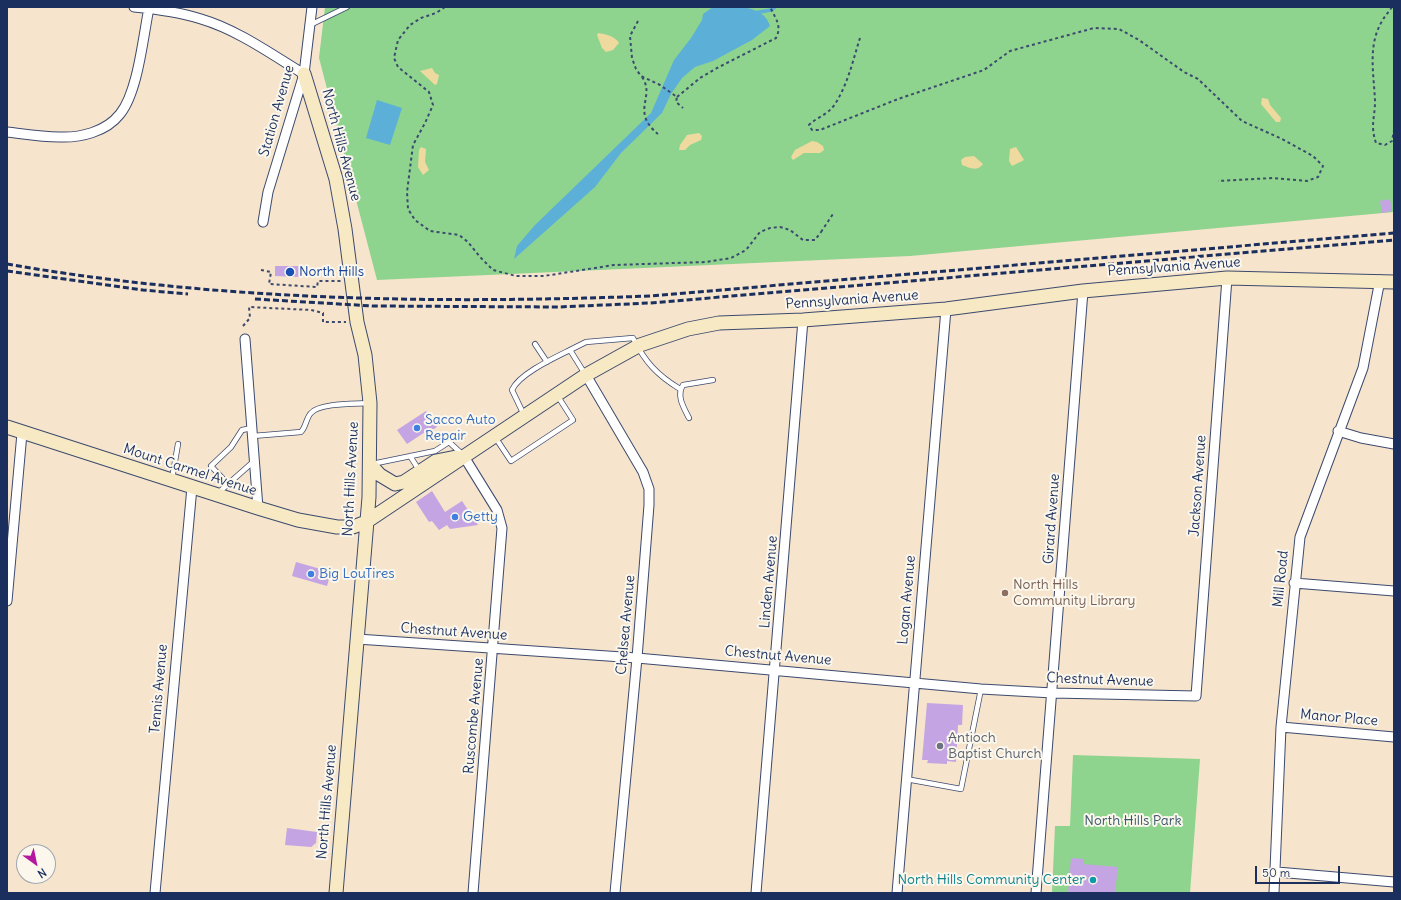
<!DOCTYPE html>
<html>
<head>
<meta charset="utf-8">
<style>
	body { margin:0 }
	#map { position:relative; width:1401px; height:900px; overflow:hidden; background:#f6e4cc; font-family:Delius,sans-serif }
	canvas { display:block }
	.frame { position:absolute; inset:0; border:8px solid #1b2f5e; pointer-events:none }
	.north { position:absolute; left:16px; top:844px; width:40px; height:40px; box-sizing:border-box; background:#fbf7ec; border:1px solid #a1a7b3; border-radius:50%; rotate:147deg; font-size:11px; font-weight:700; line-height:16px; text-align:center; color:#1b2f5e }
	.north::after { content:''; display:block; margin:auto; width:14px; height:18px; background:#b5179e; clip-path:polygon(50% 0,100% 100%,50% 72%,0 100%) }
	.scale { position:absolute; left:1255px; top:866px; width:85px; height:18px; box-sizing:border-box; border:2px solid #1b2f5e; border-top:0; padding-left:5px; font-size:12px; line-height:14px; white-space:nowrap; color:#1b2f5e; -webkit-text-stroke:3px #fbf7ec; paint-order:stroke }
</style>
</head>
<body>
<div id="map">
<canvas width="1401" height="900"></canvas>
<div class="frame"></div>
<div class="north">N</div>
<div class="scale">50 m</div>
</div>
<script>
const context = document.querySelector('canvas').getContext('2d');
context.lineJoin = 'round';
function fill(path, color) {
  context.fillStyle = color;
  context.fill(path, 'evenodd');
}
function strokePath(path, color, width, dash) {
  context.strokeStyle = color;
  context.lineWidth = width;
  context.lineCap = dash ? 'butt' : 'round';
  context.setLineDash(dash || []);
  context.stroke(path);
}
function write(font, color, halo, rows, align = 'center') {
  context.font = font + ' Delius,sans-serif';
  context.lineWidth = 4;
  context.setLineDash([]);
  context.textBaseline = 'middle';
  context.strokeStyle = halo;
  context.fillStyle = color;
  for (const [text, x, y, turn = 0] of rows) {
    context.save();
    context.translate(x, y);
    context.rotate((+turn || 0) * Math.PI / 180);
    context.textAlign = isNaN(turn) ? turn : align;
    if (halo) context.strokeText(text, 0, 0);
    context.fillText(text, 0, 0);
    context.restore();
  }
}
fill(new Path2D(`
	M 325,7 L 1394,7 L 1394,212 L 910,256 L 377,280 L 319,58 Z
	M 1073,755 L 1200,759 L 1190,893 L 1052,893 L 1055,826 L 1070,826 Z`), '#8ed48e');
fill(new Path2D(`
	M 598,33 C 605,34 615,36 619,43 L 613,50 L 606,52 L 602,48 L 597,35 Z
	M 432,68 L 435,73 L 439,75 L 437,84 L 435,85 L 420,71 Z
	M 1262,98 L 1268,99 L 1270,105 L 1281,118 L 1280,122 L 1276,122 L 1261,104 Z
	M 699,133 L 702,136 L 701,140 L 690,145 L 685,150 L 679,150 L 680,145 L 687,135 Z
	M 812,141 L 817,142 L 823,146 L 824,150 L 820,153 L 804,153 L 793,160 L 791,157 L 795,150 Z
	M 421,147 L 426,149 L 425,162 L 429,170 L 423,175 L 418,167 L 419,150 Z
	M 1016,147 L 1024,160 L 1012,166 L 1009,161 L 1010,149 Z
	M 974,156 L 983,164 C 977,172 970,168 962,165 L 961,160 L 965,157 Z`), '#eeda9e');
fill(new Path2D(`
	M 713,7 C 732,7 763,3 770,26 L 752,40 L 713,61 L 695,67 L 682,78 L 671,94 L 662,113 L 621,153 L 595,187 L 514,259 L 517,246 L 535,225 L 651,113 L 674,60 L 691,38 L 702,20 L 703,14 Z
	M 377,100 L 402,108 L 390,145 L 366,138 Z`), '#5cb0d8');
strokePath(new Path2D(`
	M 754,13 L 771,10 L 775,7`), '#5cb0d8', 3.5);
fill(new Path2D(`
	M 1390,199 L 1392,211 L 1382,213 L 1380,201 Z
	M 275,266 L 301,266 L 301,277 L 275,276 Z
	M 426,411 L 437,427 L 429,432 L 428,430 L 407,444 L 397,430 Z
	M 432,491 L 445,512 L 462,501 L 478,525 L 450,529 L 447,525 L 439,530 L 432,521 L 429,522 L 416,502 Z
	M 296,562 L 331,572 L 327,586 L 292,576 Z
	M 927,703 L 963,705 L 962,725 L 958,725 L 956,762 L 947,761 L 947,764 L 927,763 L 928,760 L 922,760 Z
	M 287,828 L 317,832 L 316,843 L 311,847 L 285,845 Z
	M 1071,858 L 1084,859 L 1083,864 L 1118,867 L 1115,893 L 1068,893 Z`), '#c4a4e3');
const lane = new Path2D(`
	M 310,25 L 347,7
	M 535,344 L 547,362
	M 570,350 L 586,342 L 633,338 C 645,362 657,375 680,389
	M 524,415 L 512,390 C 519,374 554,358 570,350 L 585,374
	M 689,418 C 684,408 676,396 683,385 L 713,380
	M 253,436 L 301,432 C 306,427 306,418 311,413 C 319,403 355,404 369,403
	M 495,437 L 511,461 L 573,420 L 557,395
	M 410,456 L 419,470
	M 372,464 L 435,451 L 449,442 L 462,454
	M 172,479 L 178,444
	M 228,484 L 211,466 L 231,447 L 242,430 L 252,428
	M 218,493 L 253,462
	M 906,779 L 961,789 L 981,689`);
const street = new Path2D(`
	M 134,7 C 156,9 179,12 201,19 C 238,30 271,54 304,74
	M 7,132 C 24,134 42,137 59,137 C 80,138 106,132 120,114 C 138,92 143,37 149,8
	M 263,222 L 268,192 L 304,74 L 312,7
	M 245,339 L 258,508
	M 586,375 L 643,472 L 649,489 L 649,505 L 637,658 L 615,893
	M 1338,431 L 1361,438 L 1394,444
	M 463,455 L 497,510 L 502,528 L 473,893
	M 1294,583 L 1394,591
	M 7,601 L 22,433
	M 357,639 L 637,658 L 981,689 L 1053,693 L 1196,696 L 1227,278
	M 1281,727 L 1394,737
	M 1277,872 L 1394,882
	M 155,893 L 192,487
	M 756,893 L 803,320
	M 897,893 L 946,309
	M 1036,893 L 1083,291
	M 1274,893 L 1281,727 L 1300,537 L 1363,368 L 1380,280`);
const secondary = new Path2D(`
	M 304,74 L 336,179 L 345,229 L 357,322 L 365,355 L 370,403 L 369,497 L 336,893
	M 7,427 L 258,508 L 298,520 L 337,527 L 353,527 L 366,522 L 586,375 L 640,345 L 688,329 L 719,323 L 803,320 L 946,309 L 1083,291 L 1227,278 L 1394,282
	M 370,464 L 380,475 L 395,484 L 404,482 L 436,461 L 456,457`);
strokePath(lane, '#3c4a6e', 6);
strokePath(street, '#3c4a6e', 11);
strokePath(secondary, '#3c4a6e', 15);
strokePath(new Path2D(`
	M 445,7 L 436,13 L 421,18 L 410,25 L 398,40 L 394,58 L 398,67 L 429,92 L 433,105 L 425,123 L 413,145 L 407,192 L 408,209 L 415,220 L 430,231 L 459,235 L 468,242 L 480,257 L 493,270 L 516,276 L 544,276 L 614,265 L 706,262 L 731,258 L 746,250 L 760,232 L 770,228 L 780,227 L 790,230 L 803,240 L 815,240 L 821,232
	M 1392,7 C 1388,13 1383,18 1380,25 C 1368,48 1374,76 1375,101 C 1375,118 1370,125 1376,143 L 1385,145 L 1392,141 L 1394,130
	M 638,21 L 630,36 L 632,58 L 636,69 L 641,76 L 660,85 L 677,97 L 676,102 L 683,108
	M 860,38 C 853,60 848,84 835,104 C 828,115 817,117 809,125 L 812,130 L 820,130 L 898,99 L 984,70 L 1010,51 L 1094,28 L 1119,29 L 1139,40 L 1184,72 L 1198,79 L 1242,121 L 1282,139 L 1313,156 L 1323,166 L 1318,177 L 1307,181 L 1273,178 L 1218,181
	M 642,77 C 656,97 630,111 658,134
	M 677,97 L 700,78 L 717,68 L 776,38 C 782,26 776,19 770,7
	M 821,232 L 833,214
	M 261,270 L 271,272 L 269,284 L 317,287 L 318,281 L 341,281
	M 243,326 L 250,318 L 249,307 L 311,310 L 323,313 L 323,322 L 346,322`), '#3c4a6e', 2, [3, 3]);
strokePath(lane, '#fff', 4.5);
strokePath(street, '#fff', 9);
strokePath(secondary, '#f7e9c3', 13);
strokePath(new Path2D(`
	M 7,264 C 219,301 435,304 650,296 L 1394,233
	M 7,271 L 143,290 L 188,294
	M 255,299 L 373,306 L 558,307 L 650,303 L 1394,240`), '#1b2f5e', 3, [6, 3]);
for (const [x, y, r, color] of [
	[290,272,5,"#1a4fb4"],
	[417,428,4,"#3f7fe0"],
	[455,517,4,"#3f7fe0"],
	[311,574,4,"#3f7fe0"],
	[1005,593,4,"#8d6e63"],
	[940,746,4,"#6b7280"],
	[1093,880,4,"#0f9aa8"]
]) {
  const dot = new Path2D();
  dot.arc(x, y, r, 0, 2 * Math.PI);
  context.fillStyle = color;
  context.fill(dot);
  strokePath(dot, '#fbf7ec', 1.5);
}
write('14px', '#1b2f5e', '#fbf7ec', [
	["Station Avenue",277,111,-74],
	["North Hills Avenue",341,145,75],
	["Pennsylvania Avenue",1174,267,-4],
	["Pennsylvania Avenue",852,300,-4],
	["Mount Carmel Avenue",190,470,18],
	["North Hills Avenue",351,479,-87],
	["Jackson Avenue",1198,486,-86],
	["Girard Avenue",1052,519,-86],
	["Mill Road",1281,579,-84],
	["Linden Avenue",769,582,-85],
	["Logan Avenue",907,600,-85],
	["Chelsea Avenue",626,625,-85],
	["Chestnut Avenue",454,632,4],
	["Chestnut Avenue",778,656,5],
	["Chestnut Avenue",1100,680,2],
	["Tennis Avenue",159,689,-85],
	["Ruscombe Avenue",474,716,-85],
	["Manor Place",1339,718,5],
	["North Hills Avenue",327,802,-85]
]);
write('14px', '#164399', '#fbf7ec', [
	["North Hills",299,272]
], 'left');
write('14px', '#366cbe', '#fbf7ec', [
	["Sacco Auto",425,420],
	["Repair",425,436],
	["Getty",463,517],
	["Big LouTires",319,574]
], 'left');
write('14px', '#785e54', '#fbf7ec', [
	["North Hills",1013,585],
	["Community Library",1013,601]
], 'left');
write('14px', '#5b616d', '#fbf7ec', [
	["Antioch",948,738],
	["Baptist Church",948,754]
], 'left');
write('14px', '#38586a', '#fbf7ec', [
	["North Hills Park",1133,821]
]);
write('14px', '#0d838f', '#fbf7ec', [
	["North Hills Community Center",1085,880]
], 'right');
</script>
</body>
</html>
